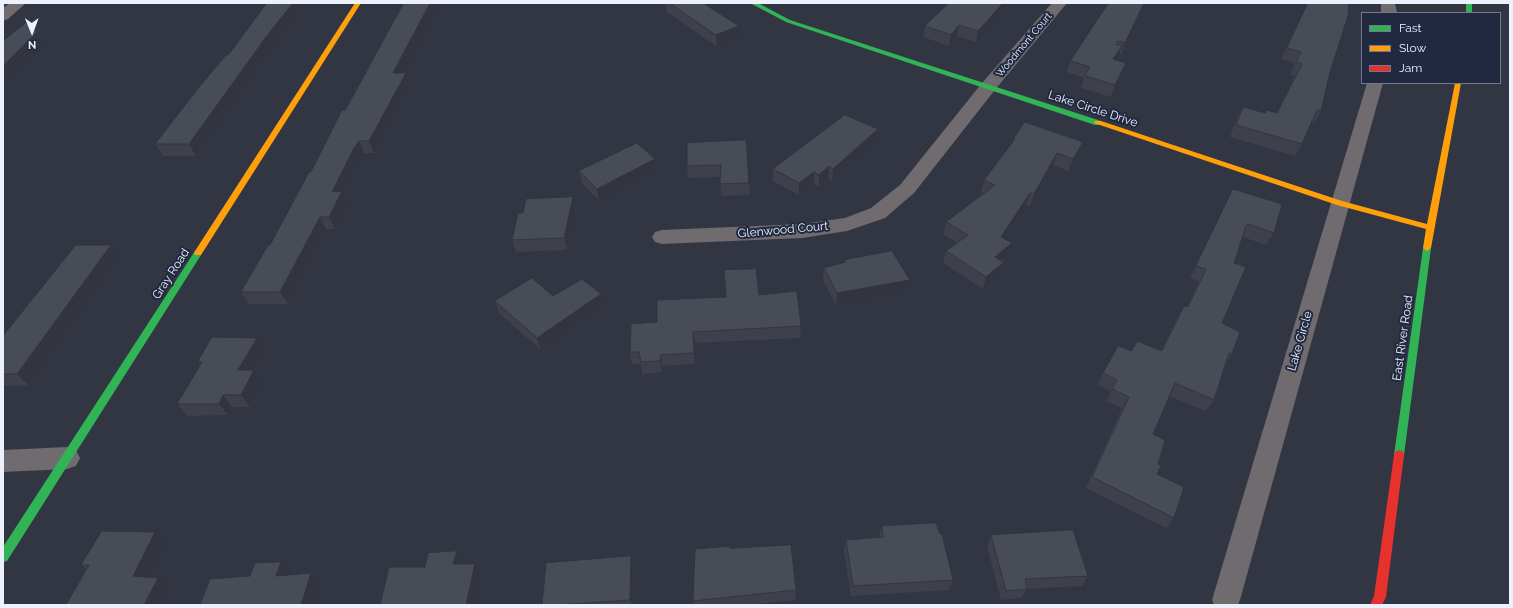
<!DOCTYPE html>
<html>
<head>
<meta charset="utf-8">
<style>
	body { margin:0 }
	#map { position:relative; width:1513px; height:608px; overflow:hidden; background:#323643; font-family:Raleway,sans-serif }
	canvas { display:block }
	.frame { position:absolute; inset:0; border:4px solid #edf1fe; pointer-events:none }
	.legend { position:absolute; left:1361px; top:12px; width:140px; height:72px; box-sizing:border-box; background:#212940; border:1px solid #73798c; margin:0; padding:5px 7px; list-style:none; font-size:12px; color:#edf1fe }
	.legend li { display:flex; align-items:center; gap:8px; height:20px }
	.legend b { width:20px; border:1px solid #73798c }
	.north { position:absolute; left:12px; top:12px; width:40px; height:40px; -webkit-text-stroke:3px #212940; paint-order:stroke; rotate:179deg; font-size:11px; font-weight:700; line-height:16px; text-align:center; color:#edf1fe }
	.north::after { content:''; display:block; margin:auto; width:14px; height:18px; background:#edf1fe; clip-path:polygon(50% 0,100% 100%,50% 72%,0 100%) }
</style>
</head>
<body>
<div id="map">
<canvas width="1513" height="608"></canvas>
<div class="frame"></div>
<ul class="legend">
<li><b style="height:5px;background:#30b455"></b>Fast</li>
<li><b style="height:5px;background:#ff9f0a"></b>Slow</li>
<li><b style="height:5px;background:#e5322d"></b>Jam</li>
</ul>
<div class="north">N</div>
</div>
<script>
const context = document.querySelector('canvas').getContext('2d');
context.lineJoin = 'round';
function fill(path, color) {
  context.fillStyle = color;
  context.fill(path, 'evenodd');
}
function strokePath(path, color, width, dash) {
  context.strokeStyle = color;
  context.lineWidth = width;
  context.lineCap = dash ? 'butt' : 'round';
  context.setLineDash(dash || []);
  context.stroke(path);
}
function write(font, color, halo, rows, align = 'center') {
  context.font = font + ' Raleway,sans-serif';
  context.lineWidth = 4;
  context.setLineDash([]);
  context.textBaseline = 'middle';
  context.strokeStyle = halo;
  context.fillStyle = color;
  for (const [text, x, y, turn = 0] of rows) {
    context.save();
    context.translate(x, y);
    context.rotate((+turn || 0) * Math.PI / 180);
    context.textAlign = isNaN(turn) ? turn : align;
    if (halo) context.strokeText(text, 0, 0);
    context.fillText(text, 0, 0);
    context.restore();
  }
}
fill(new Path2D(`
	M 10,3 L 26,3 L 8,19 L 3,21 L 3,8 Z
	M 1052,3 L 1067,3 L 994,91 L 914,193 L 885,218 L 847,231 L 802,238 L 662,244 L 655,242 L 652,237 L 655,232 L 662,230 L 802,224 L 845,218 L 871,208 L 900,185 L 982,83 Z
	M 1381,3 L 1395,3 L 1397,13 L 1381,13 Z
	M 1367,83 L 1383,83 L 1240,600 L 1238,605 L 1214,605 L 1212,600 Z
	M 67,447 L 76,450 L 80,458 L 76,466 L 67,469 L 3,472 L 3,450 Z`), '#6f6b6e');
fill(new Path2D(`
	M 750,3 L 758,3 L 790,20 L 1101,121 L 1102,123 L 1101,125 L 1095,125 L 786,22 Z
	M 1466,3 L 1472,3 L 1472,13 L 1466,13 Z
	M 1427,245 L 1431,248 L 1404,455 L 1403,458 L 1399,460 L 1395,458 L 1394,455 L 1423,248 Z
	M 198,250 L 201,251 L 202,253 L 201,255 L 7,561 L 3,562 L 3,547 L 195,251 Z`), '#30b455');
fill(new Path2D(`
	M 355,3 L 361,3 L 201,255 L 195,255 L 194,253 L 195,251 Z
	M 1455,83 L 1461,83 L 1431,248 L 1427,251 L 1423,248 L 1426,229 L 1337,205 L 1094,123 L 1095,121 L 1101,121 L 1342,201 L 1427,224 Z`), '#ff9f0a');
fill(new Path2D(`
	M 1399,450 L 1403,452 L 1404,455 L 1386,597 L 1382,605 L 1370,605 L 1374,596 L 1394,455 L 1395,452 Z`), '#e5322d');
fill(new Path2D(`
	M 404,3 L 440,3 L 403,73 L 410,85 L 374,153 L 364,153 L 359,160 L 343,193 L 348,204 L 335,229 L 326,229 L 288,304 L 249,304 L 241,292 L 270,245 L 311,172 L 345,110 Z
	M 666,3 L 703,3 L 739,38 L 717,47 L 666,11 Z
	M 949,3 L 1010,3 L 976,42 L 957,36 L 949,46 L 923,37 L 925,26 Z
	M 1109,3 L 1146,3 L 1121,55 L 1119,54 L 1116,60 L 1126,63 L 1122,75 L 1111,97 L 1081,88 L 1084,78 L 1067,72 L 1070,61 Z
	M 1308,3 L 1349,3 L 1330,72 L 1321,111 L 1314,123 L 1311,122 L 1302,144 L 1295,156 L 1230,137 L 1237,118 L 1243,107 L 1265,113 L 1277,112 L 1295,76 L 1290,74 L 1295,63 L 1281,59 Z
	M 305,6 L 272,49 L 196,156 L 163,156 L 155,144 L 228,55 Z
	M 1014,138 L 1083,142 L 1079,154 L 1068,171 L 1053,165 L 1030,206 L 1026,205 L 1004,238 L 1008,255 L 1002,261 L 1000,274 L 983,289 L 943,263 L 946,251 L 958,243 L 943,234 L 946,222 L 984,193 L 981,192 L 984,180 L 1012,143 Z
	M 877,141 L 832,181 L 828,178 L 819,187 L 814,184 L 799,195 L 773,181 L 773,169 Z
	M 687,143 L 749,183 L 750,195 L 721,196 L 720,177 L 688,178 L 687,166 Z
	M 579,171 L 656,171 L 599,201 L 582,183 Z
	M 1233,189 L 1274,233 L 1266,245 L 1243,237 L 1234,263 L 1222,323 L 1232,354 L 1225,364 L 1214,400 L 1206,411 L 1169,396 L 1153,434 L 1158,464 L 1157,474 L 1174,518 L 1166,528 L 1086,488 L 1122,408 L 1106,401 L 1111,391 L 1097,385 L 1103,373 L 1131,351 L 1137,341 L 1161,351 L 1177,318 L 1184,306 L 1187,307 L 1199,281 L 1190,278 L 1227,201 Z
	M 575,209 L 567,250 L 516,252 L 512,240 L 523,213 Z
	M 120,257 L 29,386 L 3,385 L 3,336 Z
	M 844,260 L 910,280 L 907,291 L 836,305 L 823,280 L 824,268 L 844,263 Z
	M 759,295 L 801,326 L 800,338 L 695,343 L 695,364 L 662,366 L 662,372 L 642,374 L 641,364 L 632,364 L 630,352 L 657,322 Z
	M 553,296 L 604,306 L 541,350 L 499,313 L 495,301 Z
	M 266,350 L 254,370 L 262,381 L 250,407 L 232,407 L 228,415 L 187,416 L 177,404 L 200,365 L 198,362 Z
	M 882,526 L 953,580 L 949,590 L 851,596 L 844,550 L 846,540 L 879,537 Z
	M 155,532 L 167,542 L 150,577 L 170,587 L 161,605 L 66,605 L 86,569 L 81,565 Z
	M 991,535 L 1088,576 L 1082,586 L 1027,589 L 1021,598 L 1001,600 L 987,546 Z
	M 731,548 L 796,590 L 795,600 L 747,605 L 694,605 L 693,601 Z
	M 634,566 L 633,605 L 542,605 Z`), '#3e414b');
fill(new Path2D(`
	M 293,3 L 307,3 L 272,49 L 196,156 L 189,144 L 266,37 Z
	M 430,3 L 440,3 L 398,84 L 393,73 Z
	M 1003,3 L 1010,3 L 976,42 L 978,31 Z
	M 1144,3 L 1146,3 L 1121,55 L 1125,43 Z
	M 959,25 L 957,36 L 949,46 L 951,35 Z
	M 739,26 L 739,38 L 717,47 L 716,35 Z
	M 37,32 L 45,44 L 3,87 L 3,66 Z
	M 1122,46 L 1118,57 L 1109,71 L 1113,59 Z
	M 1126,63 L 1122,75 L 1111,97 L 1115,85 Z
	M 406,73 L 410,85 L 374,153 L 369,141 Z
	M 878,129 L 877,141 L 832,181 L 833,169 Z
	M 359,141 L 364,153 L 359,160 L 343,193 L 348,204 L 335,229 L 329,217 L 332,192 L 354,148 Z
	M 1083,142 L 1079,154 L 1068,171 L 1073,159 Z
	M 1057,153 L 1053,165 L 1030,206 L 1034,194 Z
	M 655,159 L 656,171 L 599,201 L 597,189 Z
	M 829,166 L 828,178 L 819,187 L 819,175 Z
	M 814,172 L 814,184 L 799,195 L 799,183 Z
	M 1030,193 L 1026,205 L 997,249 L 1001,237 Z
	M 573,197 L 575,209 L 567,250 L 564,238 Z
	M 320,217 L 326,229 L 288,304 L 280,292 Z
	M 1012,243 L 1008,255 L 991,269 L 995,257 Z
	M 111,245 L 120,257 L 29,386 L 17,374 Z
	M 1004,262 L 1000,274 L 983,289 L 986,277 Z
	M 910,280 L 907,291 L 836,305 L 837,293 Z
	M 601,294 L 604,306 L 541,350 L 537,338 Z
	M 693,332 L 695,343 L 695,364 L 694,353 Z
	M 257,338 L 266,350 L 246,381 L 238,370 Z
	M 661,355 L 662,366 L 662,372 L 660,361 Z
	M 254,370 L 262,381 L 250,407 L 241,395 Z
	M 223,395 L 232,407 L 228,415 L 219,404 Z
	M 155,532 L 167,542 L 146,586 L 133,576 Z
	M 457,551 L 462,561 L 459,574 L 453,564 Z
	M 631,556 L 634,566 L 633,605 L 632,605 L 630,600 Z
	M 281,562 L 291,572 L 286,585 L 276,576 Z
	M 475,564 L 480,574 L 474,605 L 466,605 Z
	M 311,573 L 319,583 L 313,605 L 301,605 Z
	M 158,578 L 170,587 L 161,605 L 144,605 Z`), '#32353d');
const building = new Path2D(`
	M 267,3 L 293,3 L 266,37 L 189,144 L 155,144 L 199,87 L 226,55 L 228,55 Z
	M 404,3 L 430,3 L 393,73 L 406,73 L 369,141 L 359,141 L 354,148 L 332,192 L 342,191 L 329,217 L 320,217 L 280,292 L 241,292 L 268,245 L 270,245 L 309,172 L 311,172 L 342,110 L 345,110 Z
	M 670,3 L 703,3 L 739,26 L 716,35 Z
	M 949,3 L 1003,3 L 978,31 L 959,25 L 951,35 L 925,26 Z
	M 1109,3 L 1144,3 L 1125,43 L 1118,41 L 1116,44 L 1122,46 L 1113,59 L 1126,63 L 1115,85 L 1085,76 L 1090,67 L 1070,61 L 1099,17 Z
	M 1308,3 L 1349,3 L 1348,16 L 1330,72 L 1321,111 L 1317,110 L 1302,144 L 1236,125 L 1243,107 L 1265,113 L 1267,110 L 1277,113 L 1302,64 L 1296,62 L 1301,52 L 1287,48 Z
	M 27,22 L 37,32 L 3,66 L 3,41 Z
	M 845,115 L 878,129 L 833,169 L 829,166 L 819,175 L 814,172 L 799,183 L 773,169 Z
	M 1025,122 L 1083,142 L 1073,159 L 1057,153 L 1034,194 L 1030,193 L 1001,237 L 1012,243 L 995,257 L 1004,262 L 986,277 L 946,251 L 968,235 L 946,222 L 995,185 L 984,180 L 1015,139 L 1014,138 Z
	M 746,140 L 749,183 L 720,184 L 721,165 L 687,166 L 687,143 Z
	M 637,143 L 655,159 L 597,189 L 579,171 Z
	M 1233,189 L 1282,204 L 1274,233 L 1248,224 L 1246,226 L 1234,263 L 1246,267 L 1222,323 L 1240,332 L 1232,354 L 1229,353 L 1214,400 L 1175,383 L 1153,434 L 1165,440 L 1158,464 L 1161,466 L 1157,474 L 1184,487 L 1174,518 L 1092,477 L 1129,397 L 1112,389 L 1117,380 L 1103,373 L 1118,346 L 1132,351 L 1137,341 L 1162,351 L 1184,306 L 1188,307 L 1206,269 L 1196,266 Z
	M 573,197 L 564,238 L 512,240 L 518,213 L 523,213 L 526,199 Z
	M 76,245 L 111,245 L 17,374 L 3,374 L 3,336 Z
	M 892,251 L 910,280 L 837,293 L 824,268 L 846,262 L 844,260 Z
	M 756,269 L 759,295 L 797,291 L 801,326 L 693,332 L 694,353 L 661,355 L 660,361 L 641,362 L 639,352 L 630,352 L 631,324 L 657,322 L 657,300 L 726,297 L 724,270 Z
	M 532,278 L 553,296 L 582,279 L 601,294 L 537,338 L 495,301 Z
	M 212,337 L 257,338 L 238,370 L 254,370 L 241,395 L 223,395 L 219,404 L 177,404 L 202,362 L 198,362 Z
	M 936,523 L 940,534 L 942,534 L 953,580 L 853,586 L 846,540 L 883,537 L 882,526 Z
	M 1073,530 L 1088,576 L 1025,579 L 1027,589 L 1006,591 L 991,535 Z
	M 102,531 L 155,532 L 133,576 L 158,578 L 144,605 L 66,605 L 89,565 L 81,565 Z
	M 791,545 L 796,590 L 693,601 L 695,549 L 730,546 L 730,548 Z
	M 457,551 L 453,564 L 475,564 L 466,605 L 380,605 L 389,567 L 425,567 L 428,553 Z
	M 631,556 L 630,600 L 556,605 L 542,605 L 546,563 Z
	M 281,562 L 276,576 L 311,573 L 301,605 L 200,605 L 210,579 L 250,576 L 255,563 Z`);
fill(building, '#484c57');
strokePath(building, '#32353d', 1);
write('10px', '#edf1fe', '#212940', [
	["Woodmont Court",1024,45,-50]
]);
write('12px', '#edf1fe', '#212940', [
	["Lake Circle Drive",1093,109,18],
	["Glenwood Court",783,230,-5],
	["Gray Road",171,274,-57],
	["East River Road",1403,338,-82],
	["Lake Circle",1300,341,-74]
]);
</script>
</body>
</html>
